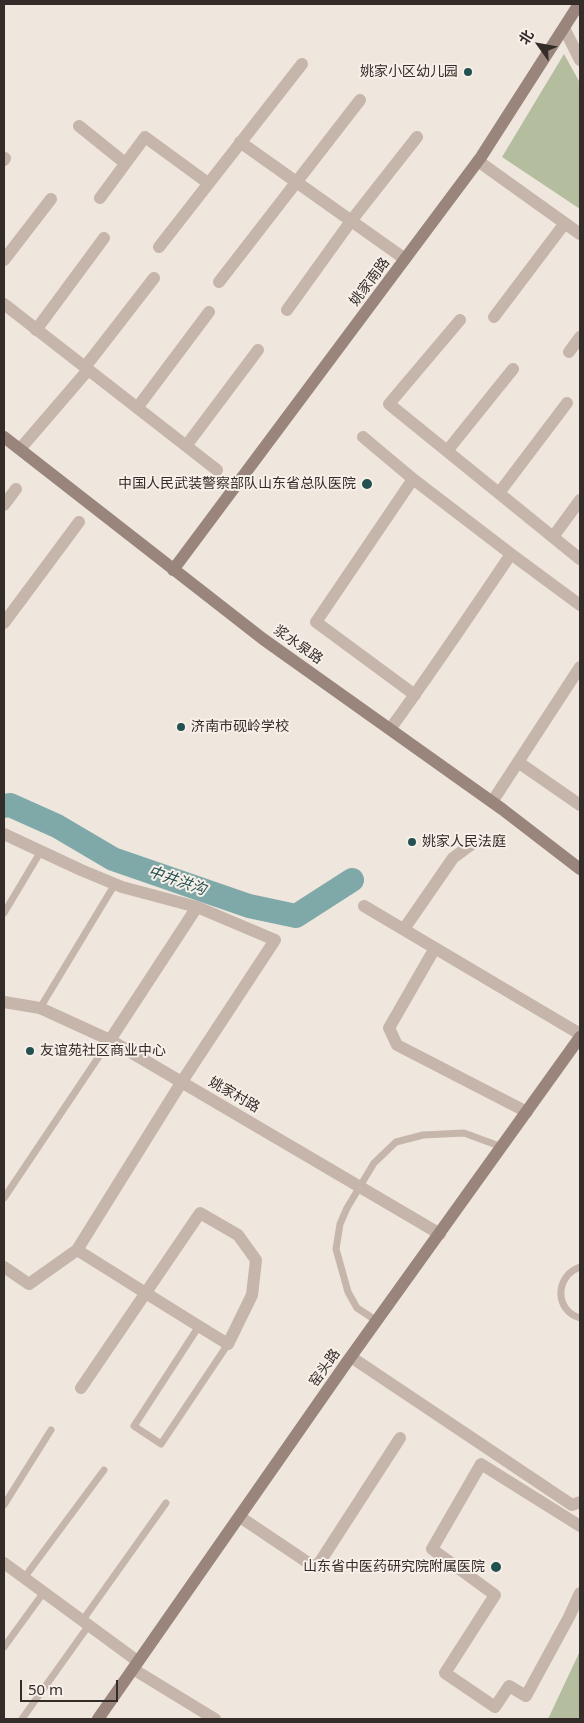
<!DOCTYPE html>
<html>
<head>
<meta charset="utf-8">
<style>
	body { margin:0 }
	#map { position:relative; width:584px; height:1723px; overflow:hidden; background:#efe6dd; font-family:"Noto Sans","Noto Sans SC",sans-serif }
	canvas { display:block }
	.frame { position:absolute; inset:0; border:5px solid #342c29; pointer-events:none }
	.north { position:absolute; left:514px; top:20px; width:50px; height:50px; -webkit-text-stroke:4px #f7f0e9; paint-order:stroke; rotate:302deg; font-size:14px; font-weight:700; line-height:20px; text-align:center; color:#342c29 }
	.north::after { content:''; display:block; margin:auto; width:18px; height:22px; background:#342c29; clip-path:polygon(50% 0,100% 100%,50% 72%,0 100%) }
	.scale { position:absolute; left:20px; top:1680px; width:98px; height:22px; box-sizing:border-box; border:2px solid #342c29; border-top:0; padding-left:6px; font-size:15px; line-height:18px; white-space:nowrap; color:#342c29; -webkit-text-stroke:4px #f7f0e9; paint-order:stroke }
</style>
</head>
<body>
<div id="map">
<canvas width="584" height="1723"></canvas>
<div class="frame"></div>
<div class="north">北</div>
<div class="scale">50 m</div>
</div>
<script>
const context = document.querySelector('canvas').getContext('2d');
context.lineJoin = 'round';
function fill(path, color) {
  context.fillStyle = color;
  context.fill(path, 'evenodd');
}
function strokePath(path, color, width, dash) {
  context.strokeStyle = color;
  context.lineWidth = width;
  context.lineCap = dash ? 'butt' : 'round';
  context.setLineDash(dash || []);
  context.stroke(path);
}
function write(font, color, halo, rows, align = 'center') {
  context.font = font + ' "Noto Sans","Noto Sans SC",sans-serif';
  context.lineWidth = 4;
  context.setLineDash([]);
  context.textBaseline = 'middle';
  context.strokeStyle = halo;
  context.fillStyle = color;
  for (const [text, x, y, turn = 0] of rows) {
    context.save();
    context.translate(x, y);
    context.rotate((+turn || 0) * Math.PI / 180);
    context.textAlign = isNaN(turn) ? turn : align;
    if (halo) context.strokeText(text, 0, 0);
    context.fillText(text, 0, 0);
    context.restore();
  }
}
fill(new Path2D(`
	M 564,54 L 580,83 L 580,209 L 502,157 Z
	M 580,1651 L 580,1719 L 548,1719 Z`), '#b4bd9e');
strokePath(new Path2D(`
	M 4,806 L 10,805 L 57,826 L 113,859 L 249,906 L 296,916 L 352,880`), '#7fa9a9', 24);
strokePath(new Path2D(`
	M 4,913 L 41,851
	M 40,1008 L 115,884
	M 4,1198 L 110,1040
	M 580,1267 C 555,1276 554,1310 580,1318
	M 377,1321 L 357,1308 L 348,1292 L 336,1249 L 340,1224 L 347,1208 L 374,1163 L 396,1142 L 423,1135 L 464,1133 L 502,1147
	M 199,1326 L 134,1426 L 161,1444 L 228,1344
	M 4,1505 L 51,1430
	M 24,1578 L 104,1470
	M 82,1621 L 166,1503
	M 4,1647 L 44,1592
	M 22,1719 L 89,1625`), '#c6b5aa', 7);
strokePath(new Path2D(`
	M 564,28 L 580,60
	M 79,126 L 125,163
	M 240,142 L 405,259
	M 4,160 L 5,158
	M 478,161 L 580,234
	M 100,198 L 145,137 L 208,183
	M 159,247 L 302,64
	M 4,260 L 51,199
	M 219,282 L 360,100
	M 4,304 L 217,470
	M 287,310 L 351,221 L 417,137
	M 494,317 L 565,223
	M 460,320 L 389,404 L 580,559
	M 36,330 L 104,238
	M 569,352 L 580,337
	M 85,367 L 154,278
	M 137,408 L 209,312
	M 363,437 L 413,479
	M 186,446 L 258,350
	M 20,449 L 88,370
	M 447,451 L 513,369
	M 499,493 L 567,403
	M 4,505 L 16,489
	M 553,537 L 580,500
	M 511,554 L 580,605
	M 4,623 L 79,522
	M 391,728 C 432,671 472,612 511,554 L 413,479 L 316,622 L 415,695
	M 518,762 L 580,805
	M 492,802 L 580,667
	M 4,834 L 81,870 L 122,887 L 197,907 L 110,1040
	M 364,906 L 580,1034
	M 404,929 L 453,858 L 472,844
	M 435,948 L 389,1028 L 397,1045 L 527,1112
	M 4,1002 L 40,1008 L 110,1040 L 440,1234
	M 4,1267 L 29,1284 L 77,1250
	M 351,1357 L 572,1505 L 580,1502
	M 81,1388 L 200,1213 L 238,1235 L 256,1260 L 252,1295 L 228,1344 C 177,1313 127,1281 77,1250 L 181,1083 L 275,940 L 197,907
	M 240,1517 L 316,1568 L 400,1438
	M 580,1526 L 481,1464 L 432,1549 L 495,1595 L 445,1673 L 495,1707 L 509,1686 L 526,1696 L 569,1617 L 580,1593
	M 4,1563 L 136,1660
	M 133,1669 L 215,1719`), '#c6b5aa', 12);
strokePath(new Path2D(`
	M 4,437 L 263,639 L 502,809 L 580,869
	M 173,570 L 481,157 L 579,4
	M 98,1719 L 347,1362 L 580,1037`), '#99857c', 12);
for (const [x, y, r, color] of [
	[468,72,5,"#235051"],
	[367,484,6,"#235051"],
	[181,727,5,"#235051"],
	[412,842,5,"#235051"],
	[30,1051,5,"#235051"],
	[496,1567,6,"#235051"]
]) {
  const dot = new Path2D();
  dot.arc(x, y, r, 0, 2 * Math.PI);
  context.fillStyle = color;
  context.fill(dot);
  strokePath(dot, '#f7f0e9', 2);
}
write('14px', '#342c29', '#f7f0e9', [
	["姚家小区幼儿园",458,72],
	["中国人民武装警察部队山东省总队医院",356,484],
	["济南市砚岭学校",191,727,"left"],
	["姚家人民法庭",422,842,"left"],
	["友谊苑社区商业中心",40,1051,"left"],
	["山东省中医药研究院附属医院",485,1567]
], 'right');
write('14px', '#342c29', '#f7f0e9', [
	["姚家南路",370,282,-53],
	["浆水泉路",298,645,35],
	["姚家村路",234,1095,30],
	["窑头路",325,1368,-55]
]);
write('italic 15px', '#235051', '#f7f0e9', [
	["中井洪沟",177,881,19]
]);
</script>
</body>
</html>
